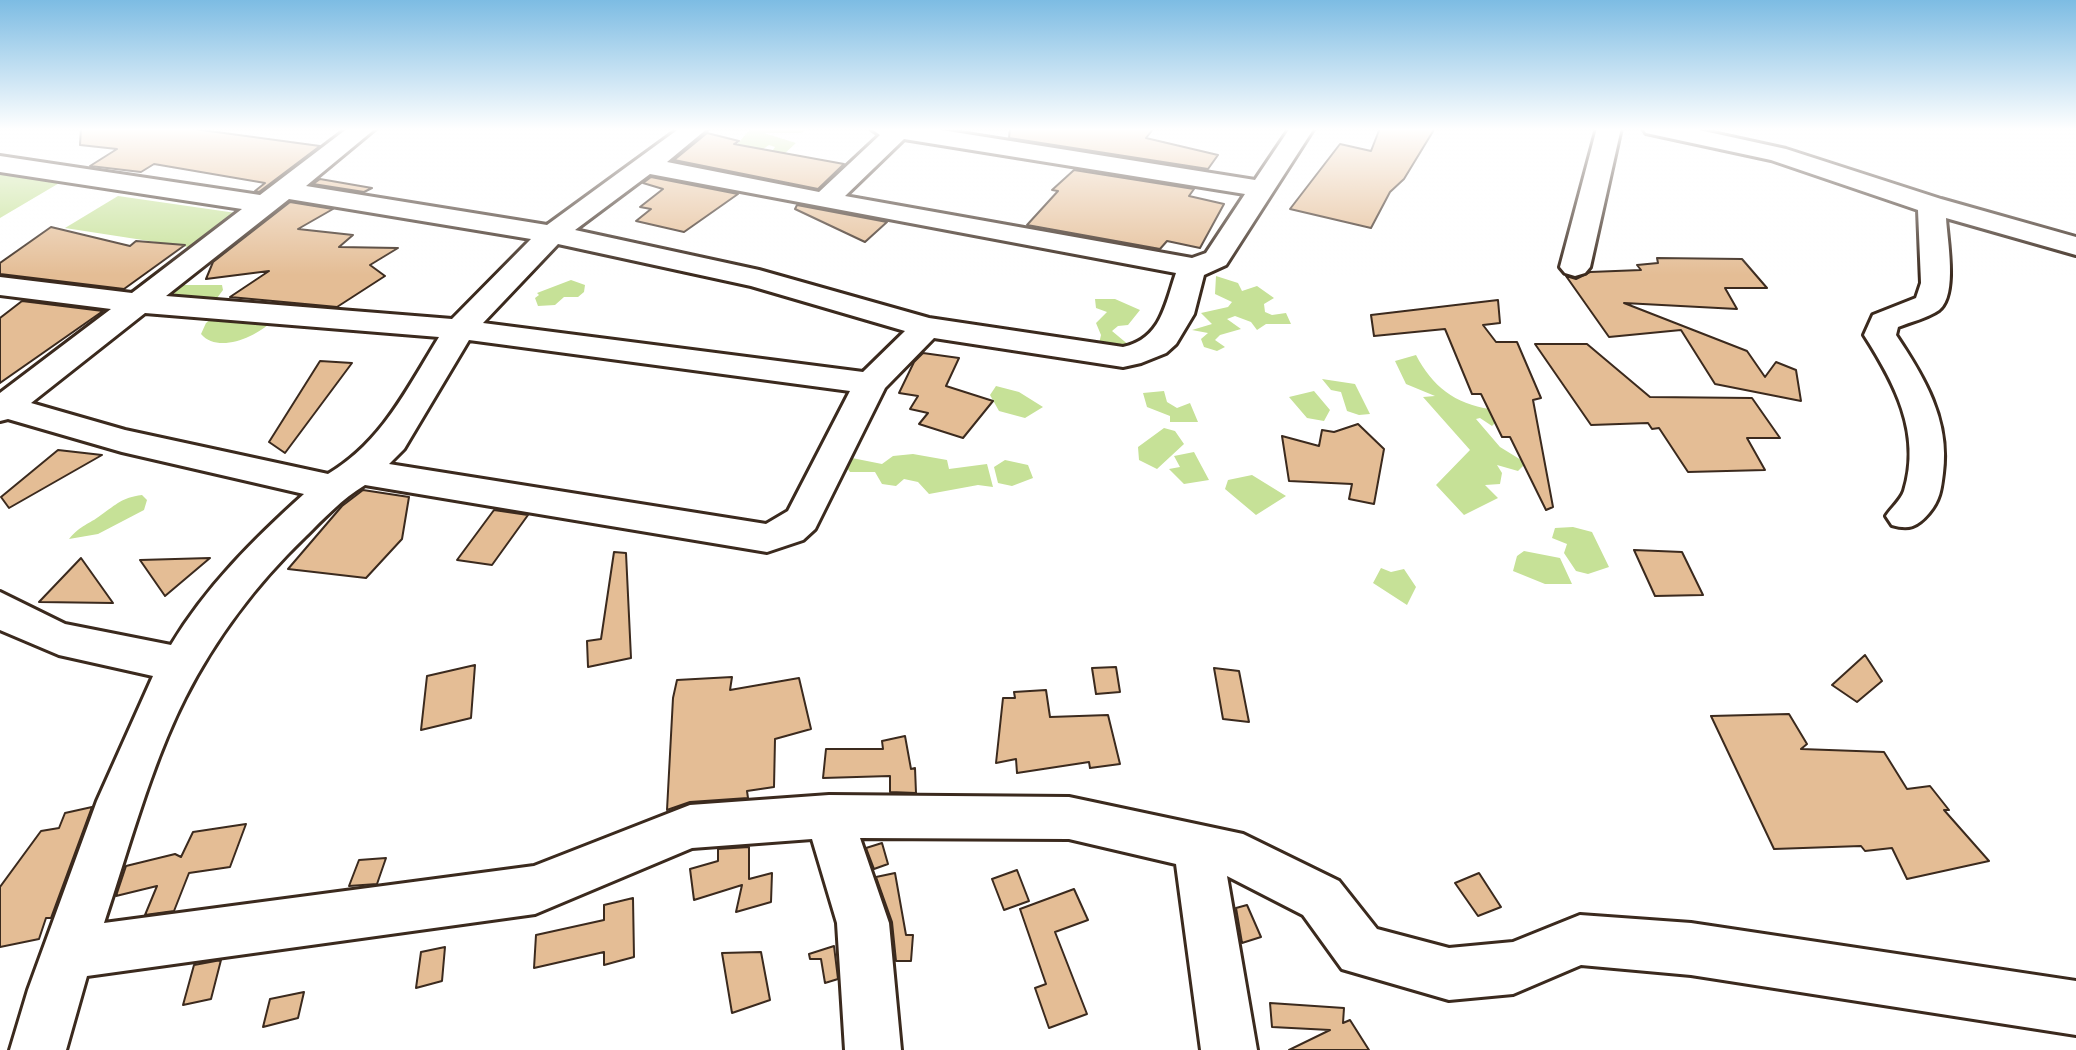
<!DOCTYPE html>
<html>
<head>
<meta charset="utf-8">
<style>
	body { margin:0 }
	canvas { display:block; background:#fff }
</style>
</head>
<body>
<canvas width="2076" height="1050"></canvas>
<script>
const context = document.querySelector('canvas').getContext('2d');
context.lineJoin = 'round';
function fill(path, color) {
  context.fillStyle = color;
  context.fill(path, 'evenodd');
}
function strokePath(path, color, width, dash) {
  context.strokeStyle = color;
  context.lineWidth = width;
  context.lineCap = dash ? 'butt' : 'round';
  context.setLineDash(dash || []);
  context.stroke(path);
}
fill(new Path2D(`
	M 751,128 L 808,128 L 801,133 L 764,133 L 796,143 L 783,155 L 770,154 L 775,147 L 769,145 L 760,151 L 735,147 Z
	M 0,173 L 61,182 L 0,218 Z
	M 118,196 L 250,215 L 201,249 L 65,228 Z
	M 1216,276 L 1238,283 L 1242,291 L 1257,286 L 1274,298 L 1264,304 L 1265,312 L 1272,315 L 1286,313 L 1291,324 L 1266,324 L 1257,330 L 1251,322 L 1235,316 L 1227,319 L 1241,329 L 1220,335 L 1215,340 L 1225,347 L 1217,351 L 1204,347 L 1201,339 L 1208,333 L 1192,330 L 1212,324 L 1201,313 L 1228,307 L 1232,302 L 1215,294 Z
	M 571,280 L 585,285 L 584,292 L 578,297 L 564,297 L 555,305 L 538,306 L 535,298 L 539,295 L 537,293 Z
	M 184,285 L 222,285 L 223,290 L 214,302 L 168,299 L 172,290 Z
	M 1095,299 L 1115,299 L 1140,310 L 1128,325 L 1118,326 L 1112,331 L 1130,346 L 1128,352 L 1098,348 L 1101,335 L 1096,323 L 1107,312 L 1096,308 Z
	M 214,317 L 271,322 C 256,337 218,354 201,334 L 206,323 Z
	M 1416,355 C 1432,386 1455,404 1490,409 L 1496,422 L 1492,426 L 1480,418 L 1476,419 L 1500,447 L 1526,463 L 1518,471 L 1497,465 L 1502,473 L 1500,484 L 1485,485 L 1498,498 L 1464,515 L 1436,485 L 1470,450 L 1423,397 L 1435,396 L 1406,384 L 1395,361 Z
	M 1322,379 L 1355,384 L 1370,414 L 1359,415 L 1347,411 L 1341,392 L 1331,390 Z
	M 996,386 L 1019,392 L 1043,407 L 1025,418 L 999,411 L 990,395 Z
	M 1164,391 L 1167,402 L 1177,408 L 1190,403 L 1198,422 L 1170,422 L 1170,416 L 1147,407 L 1143,393 Z
	M 1314,391 L 1330,410 L 1324,421 L 1307,418 L 1289,397 Z
	M 1164,428 L 1175,431 L 1184,444 L 1157,469 L 1139,460 L 1138,447 Z
	M 1194,452 L 1209,480 L 1184,484 L 1169,469 L 1180,467 L 1174,456 Z
	M 913,454 L 947,460 L 949,469 L 987,464 L 993,487 L 978,485 L 929,494 L 918,482 L 904,479 L 896,486 L 882,484 L 875,472 L 850,472 L 845,465 L 852,458 L 882,464 L 893,456 Z
	M 1005,460 L 1028,465 L 1033,478 L 1012,486 L 998,483 L 994,467 Z
	M 1252,475 L 1286,496 L 1256,515 L 1225,489 L 1228,480 Z
	M 142,495 L 147,500 L 144,510 L 98,534 L 69,539 C 82,524 88,525 101,515 C 117,504 121,498 142,495 Z
	M 1573,527 L 1592,532 L 1609,567 L 1588,574 L 1576,571 L 1564,553 L 1567,544 L 1552,538 L 1555,528 Z
	M 1524,551 L 1560,558 L 1572,584 L 1545,584 L 1513,571 L 1517,556 Z
	M 1381,568 L 1391,572 L 1404,569 L 1416,587 L 1407,605 L 1373,583 Z`), '#c6e197');
const building = new Path2D(`
	M 81,128 L 187,128 L 320,146 L 259,192 L 255,191 L 265,183 L 154,164 L 141,172 L 90,166 L 117,149 L 80,145 Z
	M 1010,128 L 1154,128 L 1146,138 L 1218,155 L 1208,169 L 1009,138 Z
	M 1380,128 L 1435,128 L 1404,179 L 1390,192 L 1371,228 L 1290,209 L 1340,144 L 1371,151 Z
	M 707,133 L 739,141 L 734,144 L 844,164 L 818,189 L 674,160 Z
	M 1074,170 L 1194,189 L 1189,196 L 1224,204 L 1200,248 L 1167,241 L 1160,249 L 1027,225 L 1058,191 L 1052,190 Z
	M 651,177 L 738,194 L 684,232 L 636,221 L 651,209 L 640,207 L 663,189 L 643,183 Z
	M 320,179 L 372,188 L 364,192 L 313,184 Z
	M 290,202 L 333,209 L 298,229 L 353,235 L 339,247 L 398,248 L 370,265 L 385,276 L 337,307 L 230,297 L 269,271 L 206,279 L 213,262 Z
	M 797,205 L 887,222 L 865,242 L 795,209 Z
	M 51,227 L 130,246 L 136,241 L 185,245 L 124,289 L 0,274 L 0,263 Z
	M 1657,258 L 1742,259 L 1767,288 L 1725,288 L 1737,309 L 1624,303 L 1747,351 L 1765,377 L 1776,362 L 1796,370 L 1801,401 L 1715,384 L 1681,330 L 1609,337 L 1566,276 L 1576,279 L 1590,272 L 1641,270 L 1637,265 L 1658,263 Z
	M 1498,300 L 1500,323 L 1483,325 L 1496,342 L 1517,342 L 1541,398 L 1533,400 L 1553,507 L 1546,510 L 1510,437 L 1502,437 L 1481,394 L 1472,394 L 1445,329 L 1374,336 L 1371,315 Z
	M 22,301 L 103,311 L 0,383 L 0,318 Z
	M 1535,344 L 1587,344 L 1650,397 L 1752,398 L 1780,438 L 1747,438 L 1765,470 L 1688,472 L 1659,428 L 1652,429 L 1648,423 L 1591,425 Z
	M 923,353 L 959,358 L 946,386 L 993,401 L 963,438 L 919,424 L 928,413 L 910,409 L 918,396 L 899,393 L 914,362 Z
	M 320,361 L 352,363 L 285,453 L 269,442 Z
	M 1358,424 L 1384,449 L 1374,504 L 1349,499 L 1352,484 L 1289,481 L 1282,436 L 1319,446 L 1322,430 L 1334,432 Z
	M 58,450 L 102,455 L 9,508 L 1,497 Z
	M 363,490 L 409,497 L 402,539 L 366,578 L 288,569 L 342,506 Z
	M 494,510 L 528,515 L 492,565 L 457,560 Z
	M 1634,550 L 1682,552 L 1703,595 L 1655,596 Z
	M 614,552 L 626,553 L 631,658 L 588,667 L 587,641 L 601,639 Z
	M 81,558 L 113,603 L 39,602 Z
	M 210,558 L 165,596 L 140,560 Z
	M 1865,655 L 1882,681 L 1857,702 L 1832,685 Z
	M 475,665 L 471,718 L 421,730 L 427,676 Z
	M 1116,667 L 1120,692 L 1096,694 L 1092,668 Z
	M 1214,668 L 1239,671 L 1249,722 L 1223,719 Z
	M 732,677 L 730,690 L 799,678 L 811,729 L 775,739 L 774,787 L 747,791 L 748,798 L 690,802 L 667,810 L 673,698 L 677,680 Z
	M 1046,690 L 1050,717 L 1108,715 L 1120,764 L 1090,768 L 1089,762 L 1017,773 L 1016,759 L 996,763 L 1003,698 L 1015,698 L 1014,692 Z
	M 1789,714 L 1807,744 L 1801,749 L 1884,752 L 1907,789 L 1930,786 L 1949,810 L 1944,810 L 1989,861 L 1907,879 L 1892,848 L 1865,851 L 1861,846 L 1774,849 L 1711,716 Z
	M 905,736 L 911,769 L 915,768 L 916,793 L 890,792 L 890,776 L 823,778 L 826,749 L 883,749 L 882,741 Z
	M 92,807 L 51,918 L 46,918 L 39,939 L 0,947 L 0,887 L 41,831 L 59,828 L 65,813 Z
	M 246,824 L 230,867 L 189,873 L 174,911 L 145,915 L 157,886 L 116,896 L 126,866 L 175,854 L 181,857 L 193,832 Z
	M 882,843 L 888,864 L 874,869 L 866,848 Z
	M 749,847 L 749,879 L 772,873 L 771,902 L 736,912 L 742,885 L 694,900 L 690,869 L 718,861 L 718,849 Z
	M 386,858 L 377,884 L 349,886 L 359,860 Z
	M 1017,870 L 1029,901 L 1004,910 L 992,879 Z
	M 895,873 L 906,935 L 913,935 L 911,961 L 896,961 L 892,922 L 876,877 Z
	M 1479,873 L 1501,907 L 1478,916 L 1455,883 Z
	M 1074,889 L 1088,920 L 1055,932 L 1087,1014 L 1049,1028 L 1035,988 L 1046,984 L 1020,909 Z
	M 633,898 L 634,957 L 604,965 L 604,952 L 534,968 L 536,935 L 604,920 L 604,905 Z
	M 1247,905 L 1261,937 L 1242,943 L 1236,908 Z
	M 834,946 L 838,979 L 825,983 L 821,959 L 810,959 L 809,954 Z
	M 445,947 L 442,981 L 416,988 L 421,952 Z
	M 761,952 L 770,1000 L 732,1013 L 722,953 Z
	M 221,960 L 211,999 L 183,1005 L 194,965 Z
	M 304,992 L 298,1018 L 263,1027 L 270,999 Z
	M 1270,1003 L 1344,1008 L 1343,1023 L 1350,1020 L 1369,1050 L 1289,1050 L 1330,1030 L 1272,1027 Z`);
fill(building, '#e4bd95');
strokePath(building, '#3b2a1e', 2);
const minor = new Path2D(`
	M 348,128 L 376,128 L 306,186 L 547,225 L 680,128 L 708,128 L 667,162 L 819,192 L 880,135 L 870,128 L 929,128 L 1255,180 L 1290,128 L 1314,128 L 1226,265 L 1204,275 L 1194,314 L 1176,344 L 1166,353 L 1141,363 L 1123,367 L 934,338 L 885,388 L 815,529 L 803,540 L 767,552 L 365,485 C 342,499 324,518 305,537 C 257,583 215,639 185,698 C 151,765 128,851 104,923 L 534,866 L 690,805 L 829,795 L 1069,797 L 1243,834 L 1339,881 L 1377,929 L 1449,948 L 1513,942 L 1580,915 L 1691,923 L 2076,981 L 2076,1035 L 1691,975 L 1581,965 L 1513,994 L 1449,1000 L 1342,969 L 1303,915 L 1227,876 L 1257,1050 L 1201,1050 L 1176,864 L 1069,839 L 860,838 L 889,923 L 901,1050 L 845,1050 L 837,923 L 812,839 L 692,848 L 535,914 L 87,976 L 66,1050 L 10,1050 L 28,990 L 97,801 L 153,676 L 59,655 L 0,630 L 0,592 L 65,624 L 171,645 C 206,587 254,539 304,494 L 122,452 L 8,419 L 0,421 L 0,393 L 111,309 L 0,295 L 0,277 L 132,293 L 242,209 L 0,172 L 0,156 L 260,195 ZM 904,139 L 1245,194 L 1206,253 L 1192,258 L 845,196 ZM 650,174 L 1176,273 C 1165,305 1161,339 1123,347 L 929,318 L 759,270 L 575,230 ZM 289,199 L 531,239 L 452,319 L 166,296 ZM 558,244 L 751,286 L 905,331 L 863,372 L 483,323 ZM 145,313 L 439,337 C 407,389 382,442 328,474 L 125,430 L 31,403 ZM 469,340 L 850,391 L 788,511 L 766,524 L 389,464 L 404,449 Z
	M 1597,128 L 1621,128 L 1590,267 L 1585,273 L 1575,276 L 1565,273 L 1560,267 Z
	M 1643,128 L 1690,128 L 1786,149 L 1941,199 L 2076,237 L 2076,255 L 1946,218 C 1947,239 1958,295 1939,310 C 1928,318 1910,322 1898,327 L 1896,335 C 1924,377 1950,420 1943,473 C 1941,489 1940,500 1929,513 C 1917,527 1909,530 1892,525 L 1886,516 C 1891,508 1901,500 1904,491 C 1922,433 1894,382 1864,335 L 1873,315 L 1916,298 L 1921,283 L 1918,210 L 1771,160 L 1646,133 Z`);
strokePath(minor, '#3b2a1e', 6);
fill(minor, '#fff');
const sky = context.createLinearGradient(0, 0, 0, 275);
sky.addColorStop(0, '#7dbce3');
sky.addColorStop(0.47, '#fff');
sky.addColorStop(1, '#ffffff00');
context.fillStyle = sky;
context.fillRect(0, 0, 2076, 275);
</script>
</body>
</html>
